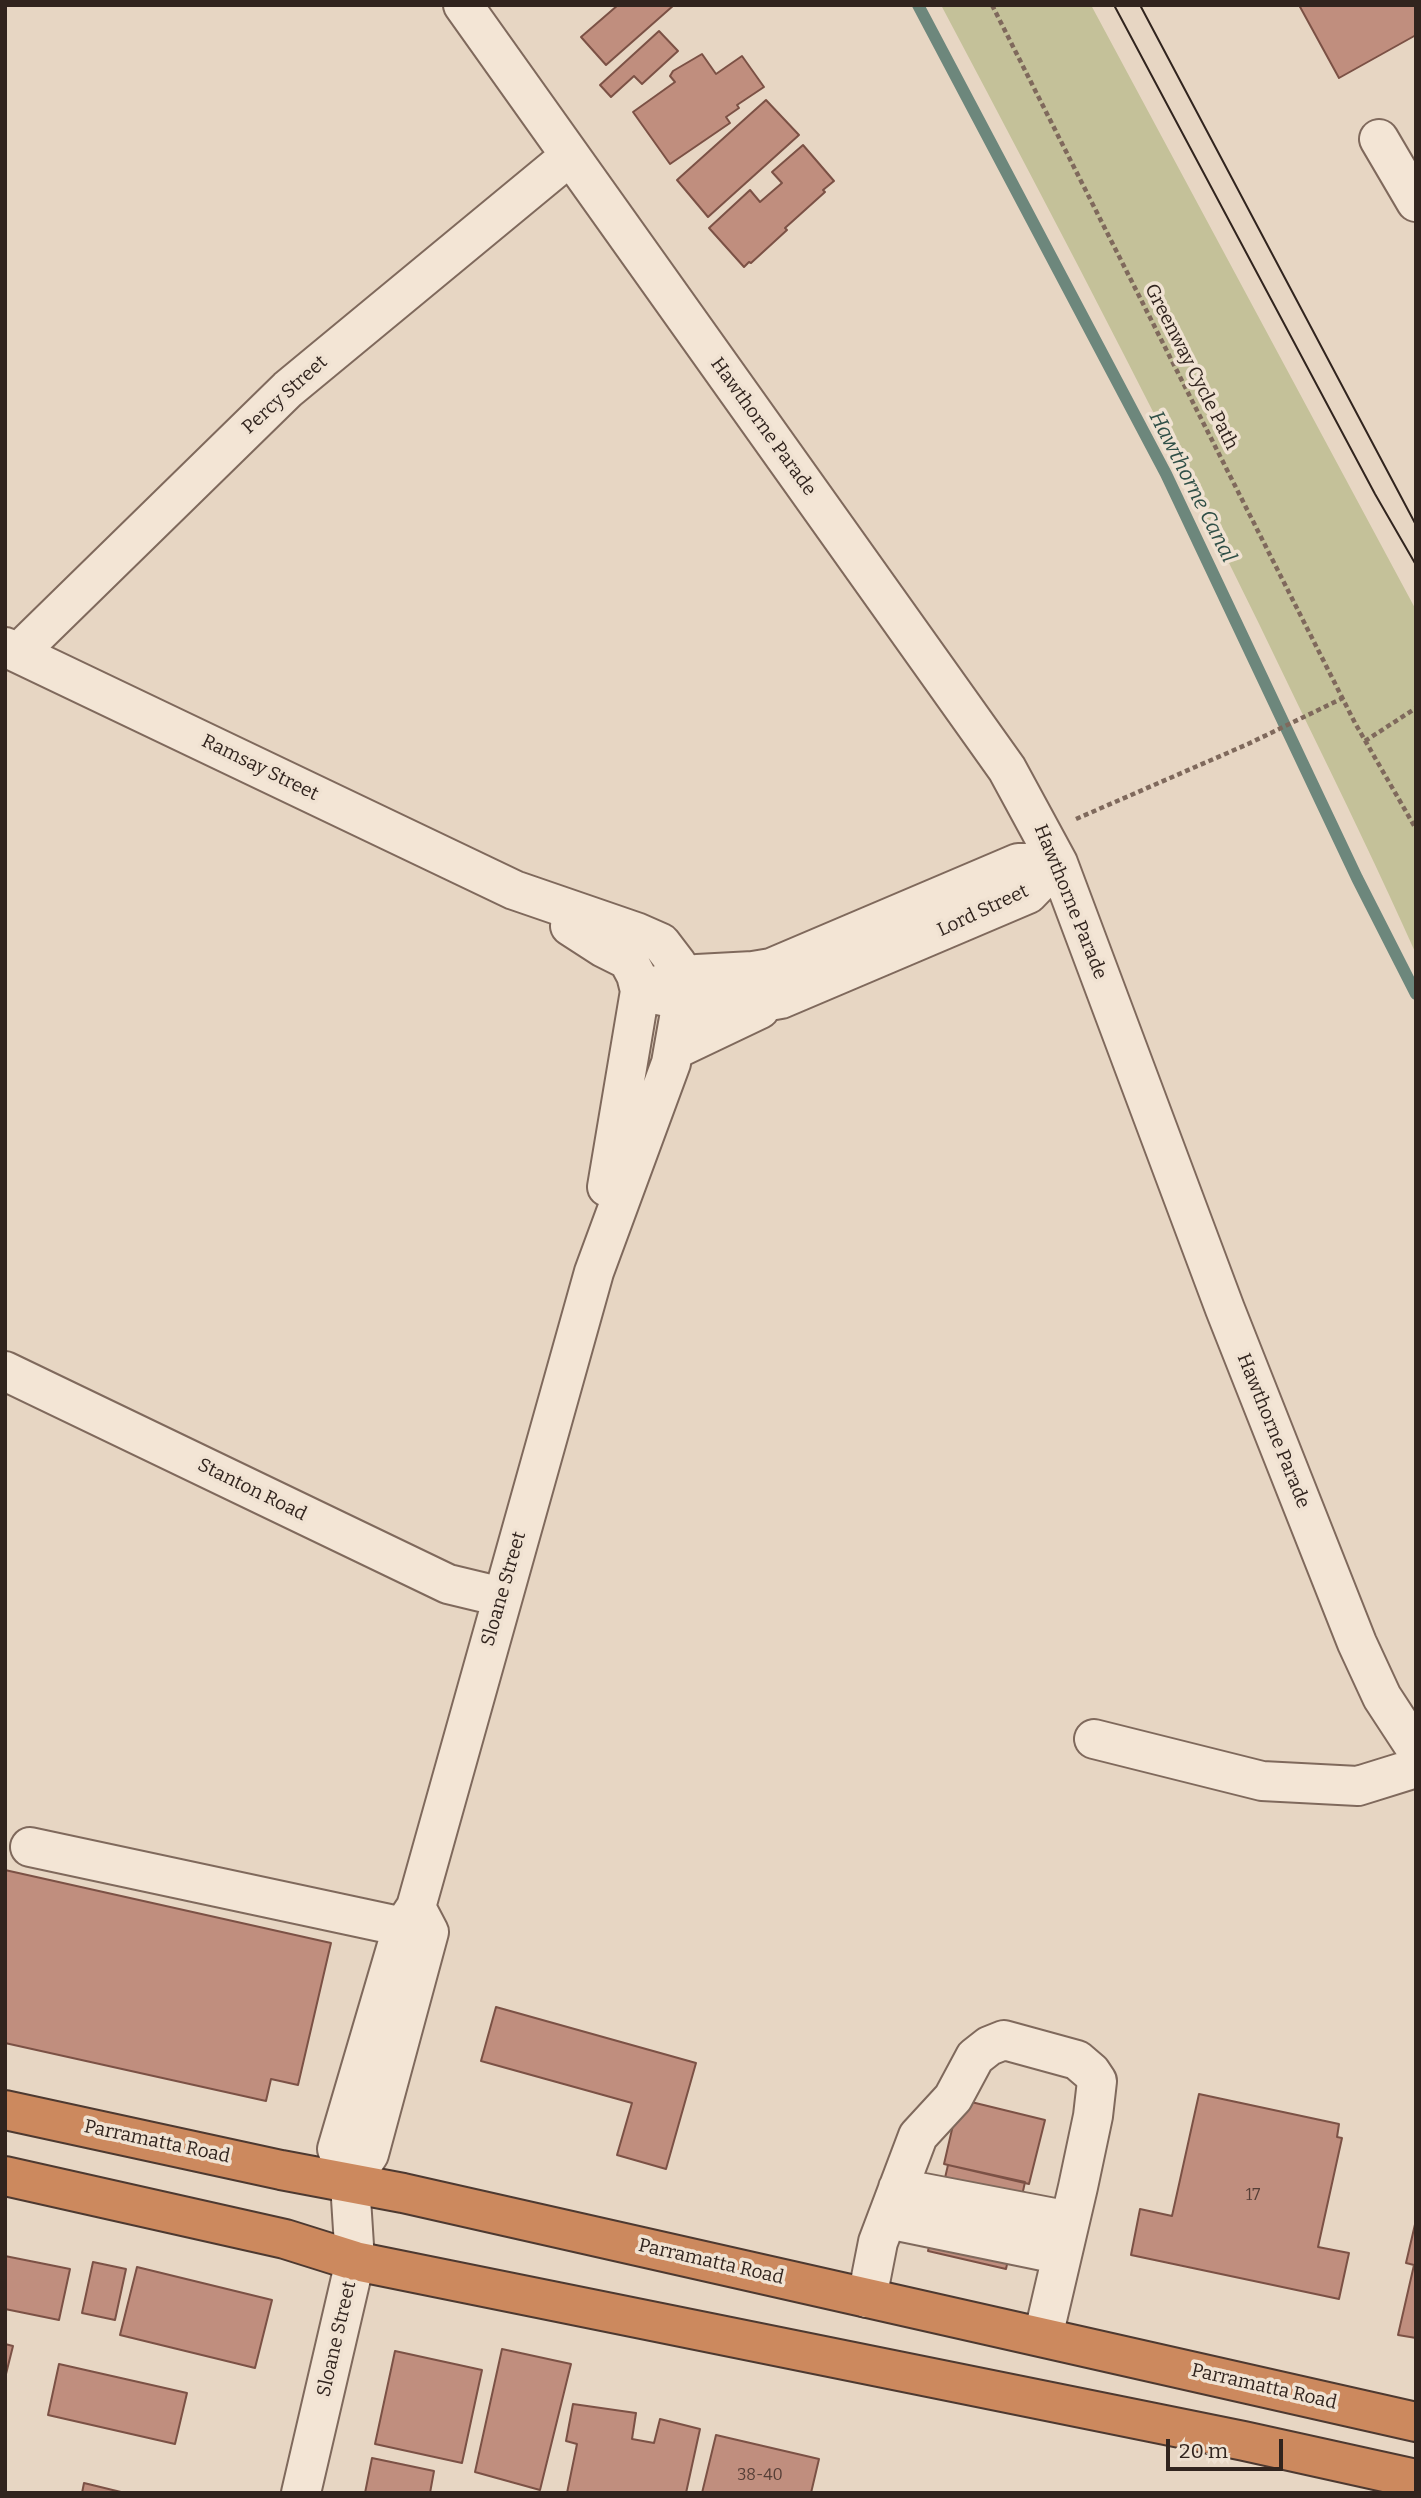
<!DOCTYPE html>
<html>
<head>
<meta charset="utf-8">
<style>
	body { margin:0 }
	#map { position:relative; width:1421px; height:2498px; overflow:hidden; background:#e7d6c3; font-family:Bitter,serif }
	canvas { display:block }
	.frame { position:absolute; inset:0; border:7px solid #31241e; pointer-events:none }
	.scale { position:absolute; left:1166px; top:2439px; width:117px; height:32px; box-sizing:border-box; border:4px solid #31241e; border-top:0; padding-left:9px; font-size:21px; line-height:24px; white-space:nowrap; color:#31241e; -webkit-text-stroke:5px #f0e2d2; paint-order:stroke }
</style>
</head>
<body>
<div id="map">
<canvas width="1421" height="2498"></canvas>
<div class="frame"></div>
<div class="scale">20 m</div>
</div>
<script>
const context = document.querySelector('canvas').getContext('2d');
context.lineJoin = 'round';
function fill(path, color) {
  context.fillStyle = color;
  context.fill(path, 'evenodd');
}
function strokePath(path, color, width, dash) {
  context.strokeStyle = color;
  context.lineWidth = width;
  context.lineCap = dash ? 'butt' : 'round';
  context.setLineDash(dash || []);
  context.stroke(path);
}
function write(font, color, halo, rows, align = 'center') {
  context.font = font + ' Bitter,serif';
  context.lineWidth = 7;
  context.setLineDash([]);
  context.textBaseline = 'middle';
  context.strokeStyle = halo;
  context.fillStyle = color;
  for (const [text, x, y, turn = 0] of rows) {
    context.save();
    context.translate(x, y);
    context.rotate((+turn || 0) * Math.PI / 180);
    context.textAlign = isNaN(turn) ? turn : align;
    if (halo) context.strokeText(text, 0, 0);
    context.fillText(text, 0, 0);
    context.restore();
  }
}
fill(new Path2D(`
	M 941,5 L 1091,5 L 1416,610 L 1416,954 C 1380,873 1341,793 1302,713 C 1188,474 1065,239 941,5 Z`), '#c4c199');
strokePath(new Path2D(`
	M 918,5 L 1166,474 L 1357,878 L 1416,994`), '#6d877c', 12);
const building = new Path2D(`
	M 618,5 L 674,5 L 606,65 L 581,37 Z
	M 1299,5 L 1416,5 L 1416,35 L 1339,78 Z
	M 659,31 L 678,51 L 642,84 L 634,76 L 611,97 L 600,85 Z
	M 702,54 L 716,74 L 742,56 L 764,87 L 737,105 L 739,108 L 726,117 L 730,123 L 670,164 L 633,112 L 675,82 L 670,76 L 673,71 Z
	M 766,100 L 799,135 L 708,217 L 677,180 Z
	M 803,145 L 834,181 L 823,190 L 825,192 L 785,228 L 787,230 L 751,263 L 749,262 L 744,267 L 709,228 L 750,190 L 760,202 L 782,183 L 772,172 Z
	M 5,1870 L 331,1943 L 298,2085 L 271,2079 L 266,2101 L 5,2043 Z
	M 496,2007 L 696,2063 L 666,2169 L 617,2155 L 632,2103 L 481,2061 Z
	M 1199,2094 L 1339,2124 L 1337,2137 L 1342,2138 L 1318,2247 L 1349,2253 L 1339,2299 L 1131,2255 L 1140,2209 L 1172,2216 Z
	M 959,2099 L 1045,2120 L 1029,2184 L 944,2164 Z
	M 948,2165 L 1025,2182 L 1006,2269 L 928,2251 Z
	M 1416,2220 L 1416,2338 L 1398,2335 L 1414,2265 L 1406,2263 Z
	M 5,2256 L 70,2269 L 59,2320 L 5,2309 Z
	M 93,2262 L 126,2269 L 115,2320 L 82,2313 Z
	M 137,2267 L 272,2300 L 255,2368 L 120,2335 Z
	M 5,2344 L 13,2346 L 5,2378 Z
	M 502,2349 L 571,2364 L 540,2490 L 475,2472 Z
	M 395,2351 L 482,2370 L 462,2463 L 375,2444 Z
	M 59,2364 L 187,2393 L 175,2444 L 48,2415 Z
	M 573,2404 L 636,2413 L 632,2439 L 654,2443 L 660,2419 L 700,2429 L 686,2493 L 567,2493 L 577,2444 L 566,2441 Z
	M 716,2435 L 819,2459 L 811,2493 L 702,2493 Z
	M 372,2458 L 434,2471 L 430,2493 L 365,2493 Z
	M 84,2483 L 125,2493 L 82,2493 Z`);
fill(building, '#c08e7e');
strokePath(building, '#7b5145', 2);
const minor = new Path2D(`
	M 463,5 L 1007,769 L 1058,863 L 1225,1309 L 1357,1643 L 1382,1697 L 1416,1749
	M 1379,139 L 1416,202
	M 5,647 L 514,890 L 636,932 L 661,943 L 677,964 L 681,977 L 682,1001 L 671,1063 L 594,1272 L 416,1907 L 402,1928 L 337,2149 L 350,2183 L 355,2261 L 301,2493
	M 18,653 L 288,389 L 570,156
	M 570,926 L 604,948 L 628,960 L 636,975 L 640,991 L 607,1187
	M 658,985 L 697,974 L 753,971 L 771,968 L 1018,863 L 1058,863
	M 640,991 C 691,1003 728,1010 781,999 L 1028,894 L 1058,863
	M 674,1050 L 760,1009
	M 5,1371 L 448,1584 L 502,1597
	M 1094,1739 L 1262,1781 L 1358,1786 L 1416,1768
	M 30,1847 L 427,1932
	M 350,2183 L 369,2154 L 429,1932 L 418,1911
	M 898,2188 L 1070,2221
	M 887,2219 L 1062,2255
	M 867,2298 L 878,2242 L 918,2136 L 953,2098 L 975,2057 L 989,2046 L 1004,2040 L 1077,2060 L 1091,2072 L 1097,2081 L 1093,2116 L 1078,2187 L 1043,2337`);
const highway = new Path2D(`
	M 5,2110 L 281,2170 L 403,2193 L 1416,2422
	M 5,2176 L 285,2239 L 355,2261 L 1244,2441 L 1416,2479`);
strokePath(minor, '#7f695c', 42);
strokePath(highway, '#4d3930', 42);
strokePath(new Path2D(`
	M 992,5 L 1355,723 L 1416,829
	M 1365,741 L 1416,708
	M 1076,819 L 1248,744 L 1343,698`), '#7f695c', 4.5, [5, 3.5]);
strokePath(minor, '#f3e5d5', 38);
strokePath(highway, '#cc895e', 38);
strokePath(new Path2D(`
	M 1114,5 L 1375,494 L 1416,565
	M 1140,5 L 1416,525`), '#31241e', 2);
write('16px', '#553e36', null, [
	["17",1253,2196],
	["38-40",760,2476]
]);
write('19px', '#31241e', '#f0e2d2', [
	["Greenway Cycle Path",1191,367,63],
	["Percy Street",285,395,-42],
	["Hawthorne Parade",763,427,54],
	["Ramsay Street",260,768,26],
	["Hawthorne Parade",1070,902,68],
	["Lord Street",983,911,-25],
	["Hawthorne Parade",1273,1431,68],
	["Stanton Road",252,1490,26],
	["Sloane Street",504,1589,-74],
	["Parramatta Road",157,2142,12],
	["Parramatta Road",711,2262,13],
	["Sloane Street",337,2339,-77],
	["Parramatta Road",1264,2387,13]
]);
write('italic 21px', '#2f4f47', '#f0e2d2', [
	["Hawthorne Canal",1192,487,63]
]);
</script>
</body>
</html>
